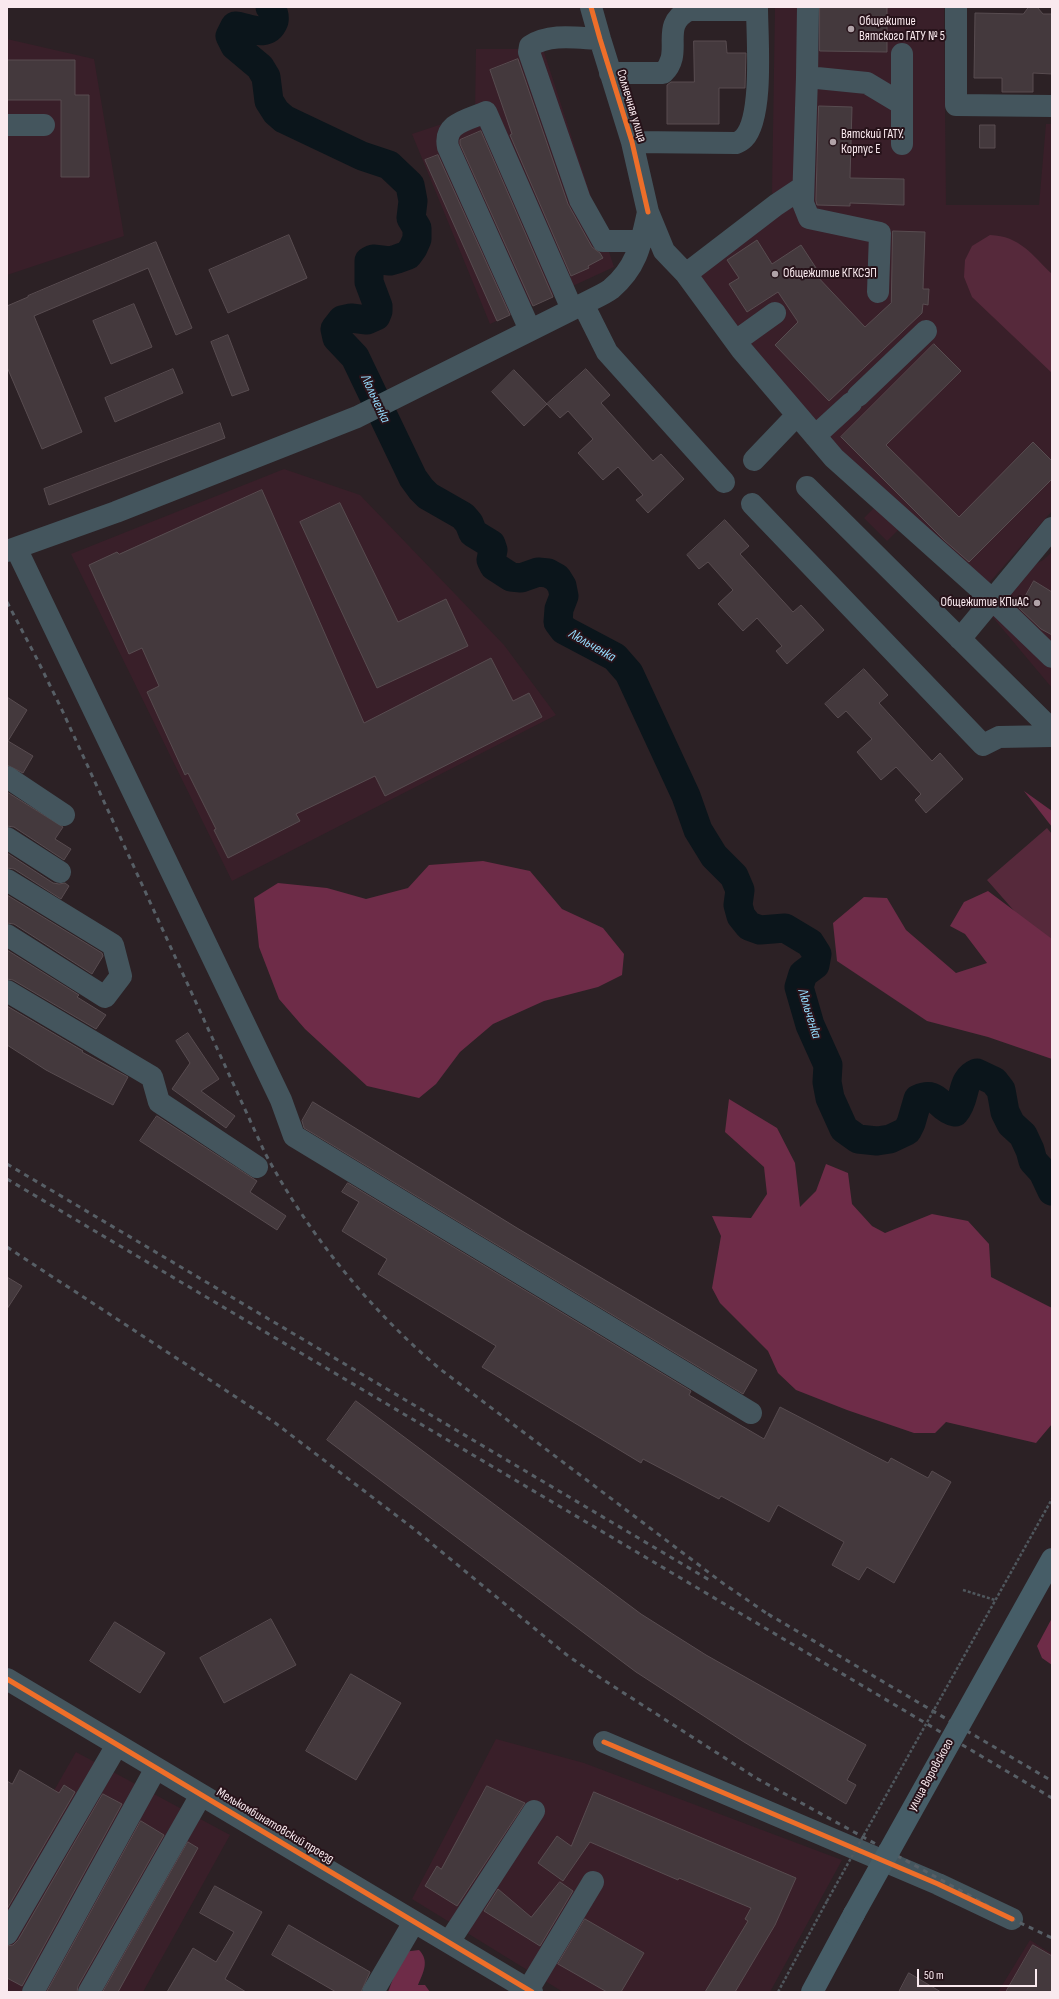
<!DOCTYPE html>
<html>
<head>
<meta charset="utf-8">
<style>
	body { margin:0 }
	#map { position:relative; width:1059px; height:1999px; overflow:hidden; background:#2c2125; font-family:"Sofia Sans Condensed",sans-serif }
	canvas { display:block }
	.frame { position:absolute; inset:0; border:8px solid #f9e9ee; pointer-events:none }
	.scale { position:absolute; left:917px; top:1969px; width:120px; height:18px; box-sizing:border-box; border:2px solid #f9e9ee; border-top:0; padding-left:5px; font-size:12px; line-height:14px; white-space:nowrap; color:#f9e9ee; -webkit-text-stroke:3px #27131a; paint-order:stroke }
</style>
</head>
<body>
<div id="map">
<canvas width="1059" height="1999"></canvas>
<div class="frame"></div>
<div class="scale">50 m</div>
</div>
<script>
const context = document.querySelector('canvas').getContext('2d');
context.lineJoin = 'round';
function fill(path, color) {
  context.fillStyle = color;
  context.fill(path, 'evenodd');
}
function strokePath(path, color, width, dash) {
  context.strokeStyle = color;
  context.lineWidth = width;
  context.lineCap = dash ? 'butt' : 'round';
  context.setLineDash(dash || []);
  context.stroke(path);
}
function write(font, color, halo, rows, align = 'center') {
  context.font = font + ' "Sofia Sans Condensed",sans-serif';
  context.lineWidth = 4;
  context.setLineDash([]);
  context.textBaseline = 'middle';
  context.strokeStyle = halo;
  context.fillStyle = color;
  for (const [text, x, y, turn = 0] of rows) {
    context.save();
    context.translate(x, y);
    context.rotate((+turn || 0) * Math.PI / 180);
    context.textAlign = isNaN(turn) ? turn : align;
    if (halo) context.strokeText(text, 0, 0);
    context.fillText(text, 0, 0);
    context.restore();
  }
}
fill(new Path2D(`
	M 775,7 L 944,7 L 946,205 L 1039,205 L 1046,124 L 1052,124 L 1052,511 L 975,599 L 901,527 L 887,541 L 864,518 L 882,500 L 821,431 L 743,336 L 696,273 L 779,215 L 772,192 Z
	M 7,39 L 94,59 L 124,236 L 7,275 Z
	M 476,49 L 543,49 L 614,267 L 490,324 L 412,134 L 475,113 Z
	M 284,469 L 360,495 L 504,645 L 556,715 L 232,881 L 71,554 Z
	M 1052,552 L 1052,688 L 990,614 L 1030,567 L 1043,560 Z
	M 496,1739 L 584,1763 L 842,1860 L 770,1992 L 563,1992 L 412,1899 Z
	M 76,1752 L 230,1835 L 143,1992 L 7,1992 L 7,1873 Z
	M 1030,1940 L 1052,1954 L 1052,1992 L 998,1992 Z`), '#391f29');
fill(new Path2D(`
	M 990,235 C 1020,236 1032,255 1052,274 L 1052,373 L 972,297 L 964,277 L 965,260 L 972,246 Z
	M 1047,828 L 1052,834 L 1052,954 L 987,880 Z`), '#56293b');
fill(new Path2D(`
	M 1024,791 L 1052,811 L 1052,827 Z
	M 483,861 L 530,871 L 562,909 L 603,928 L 624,954 L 622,975 L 598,987 L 544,1001 L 493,1024 L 460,1052 L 436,1084 L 419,1098 L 367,1086 L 305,1029 L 279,999 L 259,947 L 254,898 L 278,883 L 327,888 L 366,899 L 408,888 L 429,865 Z
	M 988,891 L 1052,939 L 1052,1059 L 988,1037 L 927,1021 L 837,961 L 833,923 L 864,897 L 887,898 L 906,930 L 956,973 L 987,963 L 965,934 L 950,926 L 964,902 Z
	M 729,1099 L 777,1128 L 795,1163 L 800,1207 L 816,1191 L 826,1164 L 848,1173 L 852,1204 L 872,1226 L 885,1233 L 932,1214 L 968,1221 L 989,1244 L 991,1277 L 1052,1308 L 1052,1424 L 1036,1443 L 946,1422 L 935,1433 L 914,1433 L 847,1410 L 796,1390 L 778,1373 L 768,1351 L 720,1303 L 712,1288 L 721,1236 L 712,1216 L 751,1218 L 767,1194 L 764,1167 L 725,1132 Z
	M 1052,1618 L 1052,1665 L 1042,1658 L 1037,1646 Z
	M 419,1950 C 430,1961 423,1973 418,1985 L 425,1985 L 430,1992 L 388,1992 L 403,1952 Z`), '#6e2c48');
strokePath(new Path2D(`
	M 270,7 C 273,10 275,16 274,21 C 267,39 248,27 235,26 L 230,36 L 235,46 L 260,67 L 266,77 L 269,101 L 276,112 L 284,119 L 362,156 L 389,165 L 410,185 L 413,201 L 411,218 L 417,228 L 417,239 L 413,248 L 408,255 L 397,259 L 390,261 L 373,259 L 369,261 L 369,282 L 378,306 L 378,311 L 376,316 L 367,320 L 351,318 L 342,320 L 335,329 L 337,338 L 355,357 L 413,478 L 421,489 L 428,496 L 463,516 L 469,523 L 473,533 L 491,544 L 493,550 L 491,560 L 494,566 L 511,577 L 521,578 L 538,572 L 548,573 L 557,578 L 562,586 L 564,596 L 559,609 L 558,622 L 564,630 L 615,657 L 629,673 L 686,796 L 698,830 L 714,856 L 734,876 L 740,890 L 738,905 L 741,916 L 749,926 L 760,930 L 785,928 L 810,943 L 817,954 L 815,965 L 803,974 L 799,987 L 810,1025 L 828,1065 L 827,1082 L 830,1098 L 844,1129 L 858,1139 L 877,1141 L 890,1139 L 907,1131 L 911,1123 L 918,1099 C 939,1090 938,1109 955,1112 C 967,1098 960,1080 977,1073 L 994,1081 L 1001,1090 L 1005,1112 L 1011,1124 L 1023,1135 L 1030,1150 L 1033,1161 L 1043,1172 L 1052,1191`), '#0b151b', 29);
const building = new Path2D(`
	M 820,7 L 887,7 L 887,52 L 820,51 Z
	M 1029,7 L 1037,7 L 1043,14 L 1052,14 L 1052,74 L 1033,73 L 1033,92 L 1002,92 L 1002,78 L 974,78 L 975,13 L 1023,14 Z
	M 694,41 L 726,41 L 727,53 L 746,53 L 745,88 L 719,88 L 719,124 L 667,124 L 667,85 L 671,82 L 694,82 Z
	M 518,59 L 568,204 L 592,247 L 600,253 L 603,258 L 588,266 L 589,268 L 571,276 L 510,135 L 512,134 L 490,70 Z
	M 7,60 L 75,60 L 75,95 L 89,95 L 89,177 L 61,177 L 61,100 L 7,100 Z
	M 819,106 L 852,107 L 850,178 L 904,179 L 904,205 L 850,203 L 850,206 L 817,205 L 816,201 Z
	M 980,125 L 995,125 L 995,148 L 980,148 Z
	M 481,131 L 553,297 L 533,306 L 460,144 L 460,140 Z
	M 438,155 L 510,315 L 497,321 L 425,160 Z
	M 893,231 L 925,232 L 923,289 L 929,289 L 928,305 L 923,304 L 922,313 L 829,401 L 775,345 L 798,322 L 778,292 L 747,312 L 729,284 L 739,278 L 727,260 L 757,240 L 772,264 L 801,245 L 818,271 L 815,274 L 865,327 L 891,303 Z
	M 289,235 L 307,278 L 228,313 L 209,270 Z
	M 156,242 L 192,328 L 176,335 L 148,268 L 34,316 L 82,432 L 42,449 L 7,367 L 7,306 L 28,297 L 28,296 Z
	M 134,304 L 152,347 L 111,364 L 93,321 Z
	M 228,335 L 249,390 L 232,396 L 211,342 Z
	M 934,344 L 961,371 L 886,445 L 959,517 L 1033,442 L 1052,461 L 1052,479 L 969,562 L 944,540 L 841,437 Z
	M 173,369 L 183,393 L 115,422 L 105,398 Z
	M 586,369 L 610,395 L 601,403 L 653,461 L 661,454 L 684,479 L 648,513 L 636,500 L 643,495 L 618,467 L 603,480 L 578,453 L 593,439 L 568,411 L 560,418 L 547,404 Z
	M 514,370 L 547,404 L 524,426 L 492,392 Z
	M 220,423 L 225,438 L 49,505 L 44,489 Z
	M 262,490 L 364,723 L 491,658 L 513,701 L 529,693 L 542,717 L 385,796 L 375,776 L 296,814 L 300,821 L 228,858 L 214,830 L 216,829 L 188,773 L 185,775 L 147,692 L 159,686 L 142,648 L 129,654 L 89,565 L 117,552 L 119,554 Z
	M 340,503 L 398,622 L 446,599 L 468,646 L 377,688 L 300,522 Z
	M 725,520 L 749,546 L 740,554 L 793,612 L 801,605 L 824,630 L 787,664 L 776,651 L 782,646 L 757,618 L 743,631 L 718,604 L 733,590 L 708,562 L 699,569 L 687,555 Z
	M 1034,581 L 1052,592 L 1052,635 L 1041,629 L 1019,608 Z
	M 864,669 L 888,695 L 879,703 L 932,761 L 940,753 L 963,779 L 926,813 L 915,800 L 921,794 L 896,767 L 881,780 L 857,752 L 872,739 L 846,711 L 838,718 L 825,704 Z
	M 7,697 L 27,710 L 8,741 L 33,756 L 23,773 L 7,765 Z
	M 7,792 L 63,827 L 55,839 L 71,849 L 64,860 L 14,827 L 7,826 Z
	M 7,853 L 53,883 L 59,884 L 65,883 L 69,886 L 61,899 L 14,869 L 7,868 Z
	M 7,895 L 102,953 L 103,956 L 92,974 L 14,924 L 7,923 Z
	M 7,950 L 79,995 L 77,997 L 106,1015 L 96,1029 L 13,980 L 7,979 Z
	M 7,1006 L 83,1051 L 82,1052 L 128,1077 L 113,1105 L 46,1070 L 7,1045 Z
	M 188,1033 L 219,1079 L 201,1091 L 235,1116 L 226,1128 L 172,1089 L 190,1063 L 176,1041 Z
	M 313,1102 L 517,1228 L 757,1370 L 743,1394 L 304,1128 L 302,1121 Z
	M 157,1116 L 257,1181 L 250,1192 L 286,1216 L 277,1230 L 140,1141 Z
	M 348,1183 L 691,1391 L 689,1395 L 764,1439 L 780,1407 L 888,1463 L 891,1458 L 928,1478 L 932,1471 L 951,1482 L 894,1583 L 867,1567 L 859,1580 L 832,1565 L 844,1542 L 778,1505 L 769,1522 L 721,1496 L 719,1499 L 643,1459 L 641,1463 L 482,1367 L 496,1346 L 378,1274 L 387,1259 L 342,1231 L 359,1202 L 342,1192 Z
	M 7,1277 L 22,1286 L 7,1309 Z
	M 356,1401 L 641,1614 L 706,1655 L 866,1745 L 847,1780 L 856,1785 L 846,1804 L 744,1742 L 636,1672 L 327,1440 Z
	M 271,1619 L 296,1665 L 224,1703 L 200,1658 Z
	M 115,1622 L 165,1653 L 140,1693 L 90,1661 Z
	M 351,1674 L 401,1703 L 356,1780 L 306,1751 Z
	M 20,1770 L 59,1793 L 64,1785 L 75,1792 L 7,1909 L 7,1781 L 12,1784 Z
	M 487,1786 L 525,1803 L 457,1906 L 425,1886 L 437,1866 L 441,1869 Z
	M 594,1792 L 796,1878 L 775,1925 L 735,1992 L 705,1992 L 748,1921 L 745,1919 L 751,1908 L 679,1878 L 678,1880 L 590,1842 L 563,1881 L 538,1863 L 557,1836 L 571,1846 Z
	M 103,1794 L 122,1804 L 22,1986 L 7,1978 L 7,1946 L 13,1945 L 18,1940 Z
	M 141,1821 L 164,1835 L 78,1986 L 77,1992 L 47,1992 Z
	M 188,1842 L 198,1848 L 118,1992 L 103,1992 Z
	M 560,1882 L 573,1891 L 540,1946 L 484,1911 L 498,1889 L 531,1917 Z
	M 215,1886 L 262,1912 L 225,1979 L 246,1992 L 167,1992 L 193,1948 L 216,1962 L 234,1932 L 200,1913 Z
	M 585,1919 L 644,1953 L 621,1992 L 607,1992 L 558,1964 Z
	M 289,1925 L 370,1972 L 361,1992 L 336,1992 L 272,1955 Z
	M 1033,1945 L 1052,1956 L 1052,1992 L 1006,1992 Z
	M 909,1973 L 941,1992 L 899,1992 Z`);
fill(building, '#44393d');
strokePath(building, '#584c50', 1);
strokePath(new Path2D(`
	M 963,1590 L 995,1600
	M 778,1992 L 827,1901`), '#4f575d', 2.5, [3, 2]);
strokePath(new Path2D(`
	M 591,7 L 600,39 L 632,142 L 648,212 L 664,251 L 686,274 L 741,349 L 834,458 L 997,604 L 1052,657
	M 808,7 L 807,77 L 867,83 L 902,104 L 902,144
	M 956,7 L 956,105 L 1052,106
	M 600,39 C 576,38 551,33 530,46 L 529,52 L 580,200 L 603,241 L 642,241
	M 902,54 L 902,104
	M 610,73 L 663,73 C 685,52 658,26 689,10 L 757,10
	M 807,77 L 803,203 L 809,218 L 880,233 L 878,292
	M 7,125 L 44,125
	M 632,142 L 736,143 C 739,142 742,140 744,138 C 764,117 757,36 757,7
	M 686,274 L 776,205 L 803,187
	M 583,304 L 607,352 L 724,482
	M 530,330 L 448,147 C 443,123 468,120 486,112 L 572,309
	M 736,341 L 775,313
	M 858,396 L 926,331
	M 815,436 L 851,403
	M 754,460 L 797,415
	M 807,487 L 1052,730
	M 752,504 L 983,745 L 999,737 L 1052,736
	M 16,548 L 281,1100 L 294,1136 L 751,1413
	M 7,551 L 116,512 L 357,417 L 583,304 C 592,299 603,295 611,289 C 637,267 641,244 648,212
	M 960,639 L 1052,528
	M 7,777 L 64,815
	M 7,838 L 60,872
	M 7,880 L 113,945 L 121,976 L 105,997 L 7,935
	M 7,991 L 152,1077 L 159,1102 L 257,1167
	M 7,1679 L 532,1992
	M 604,1742 L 938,1884 L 1012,1919
	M 7,1934 L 117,1745
	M 449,1942 L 534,1811
	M 528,1990 L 593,1882
	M 33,1992 L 156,1768
	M 89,1992 L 201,1795
	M 373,1992 L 414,1922`), '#44555d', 22);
strokePath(new Path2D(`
	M 812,1992 L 854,1914`), '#465d67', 22);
strokePath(new Path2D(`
	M 7,602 L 37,659 L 62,710 L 265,1153 C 309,1235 369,1309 440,1369 L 724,1584 L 772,1617
	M 7,1164 L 711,1581
	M 7,1179 L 1052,1798
	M 7,1247 L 274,1422 L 414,1529 L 568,1656 L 602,1679 L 756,1778 L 1012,1919 L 1052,1938
	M 768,1614 L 1052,1781`), '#575f66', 3, [5, 5]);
strokePath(new Path2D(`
	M 827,1901 L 1052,1499`), '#4f575d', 2.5, [3, 2]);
strokePath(new Path2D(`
	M 854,1914 L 1052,1559`), '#465d67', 22);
strokePath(new Path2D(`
	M 591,7 L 600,39 L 632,142 L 648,212
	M 7,1679 L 532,1992
	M 604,1742 L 938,1884 L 1012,1919`), '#ee6e29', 5);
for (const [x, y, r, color] of [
	[851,29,4,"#b1a3a8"],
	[833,142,4,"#b1a3a8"],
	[775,274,4,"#b1a3a8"],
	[1037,603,4,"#b1a3a8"]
]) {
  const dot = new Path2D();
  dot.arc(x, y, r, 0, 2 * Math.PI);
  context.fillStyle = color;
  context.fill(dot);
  strokePath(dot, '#27131a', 1.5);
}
write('13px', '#f9e9ee', '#27131a', [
	["Общежитие",859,22],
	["Вятского ГАТУ № 5",859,37],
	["Вятский ГАТУ.",841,135],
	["Корпус Е",841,150],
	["Общежитие КГКСЭП",783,274],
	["Общежитие КПиАС",1029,603,"right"]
], 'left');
write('13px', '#f9e9ee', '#27131a', [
	["Солнечная улица",631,106,73],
	["улица Воровского",931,1775,-61],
	["Мелькомбинатовский проезд",275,1826,31]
]);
write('italic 14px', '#95dbfc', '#27131a', [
	["Люльченка",375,399,65],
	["Люльченка",592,646,30],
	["Люльченка",809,1014,73]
]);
</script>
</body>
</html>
